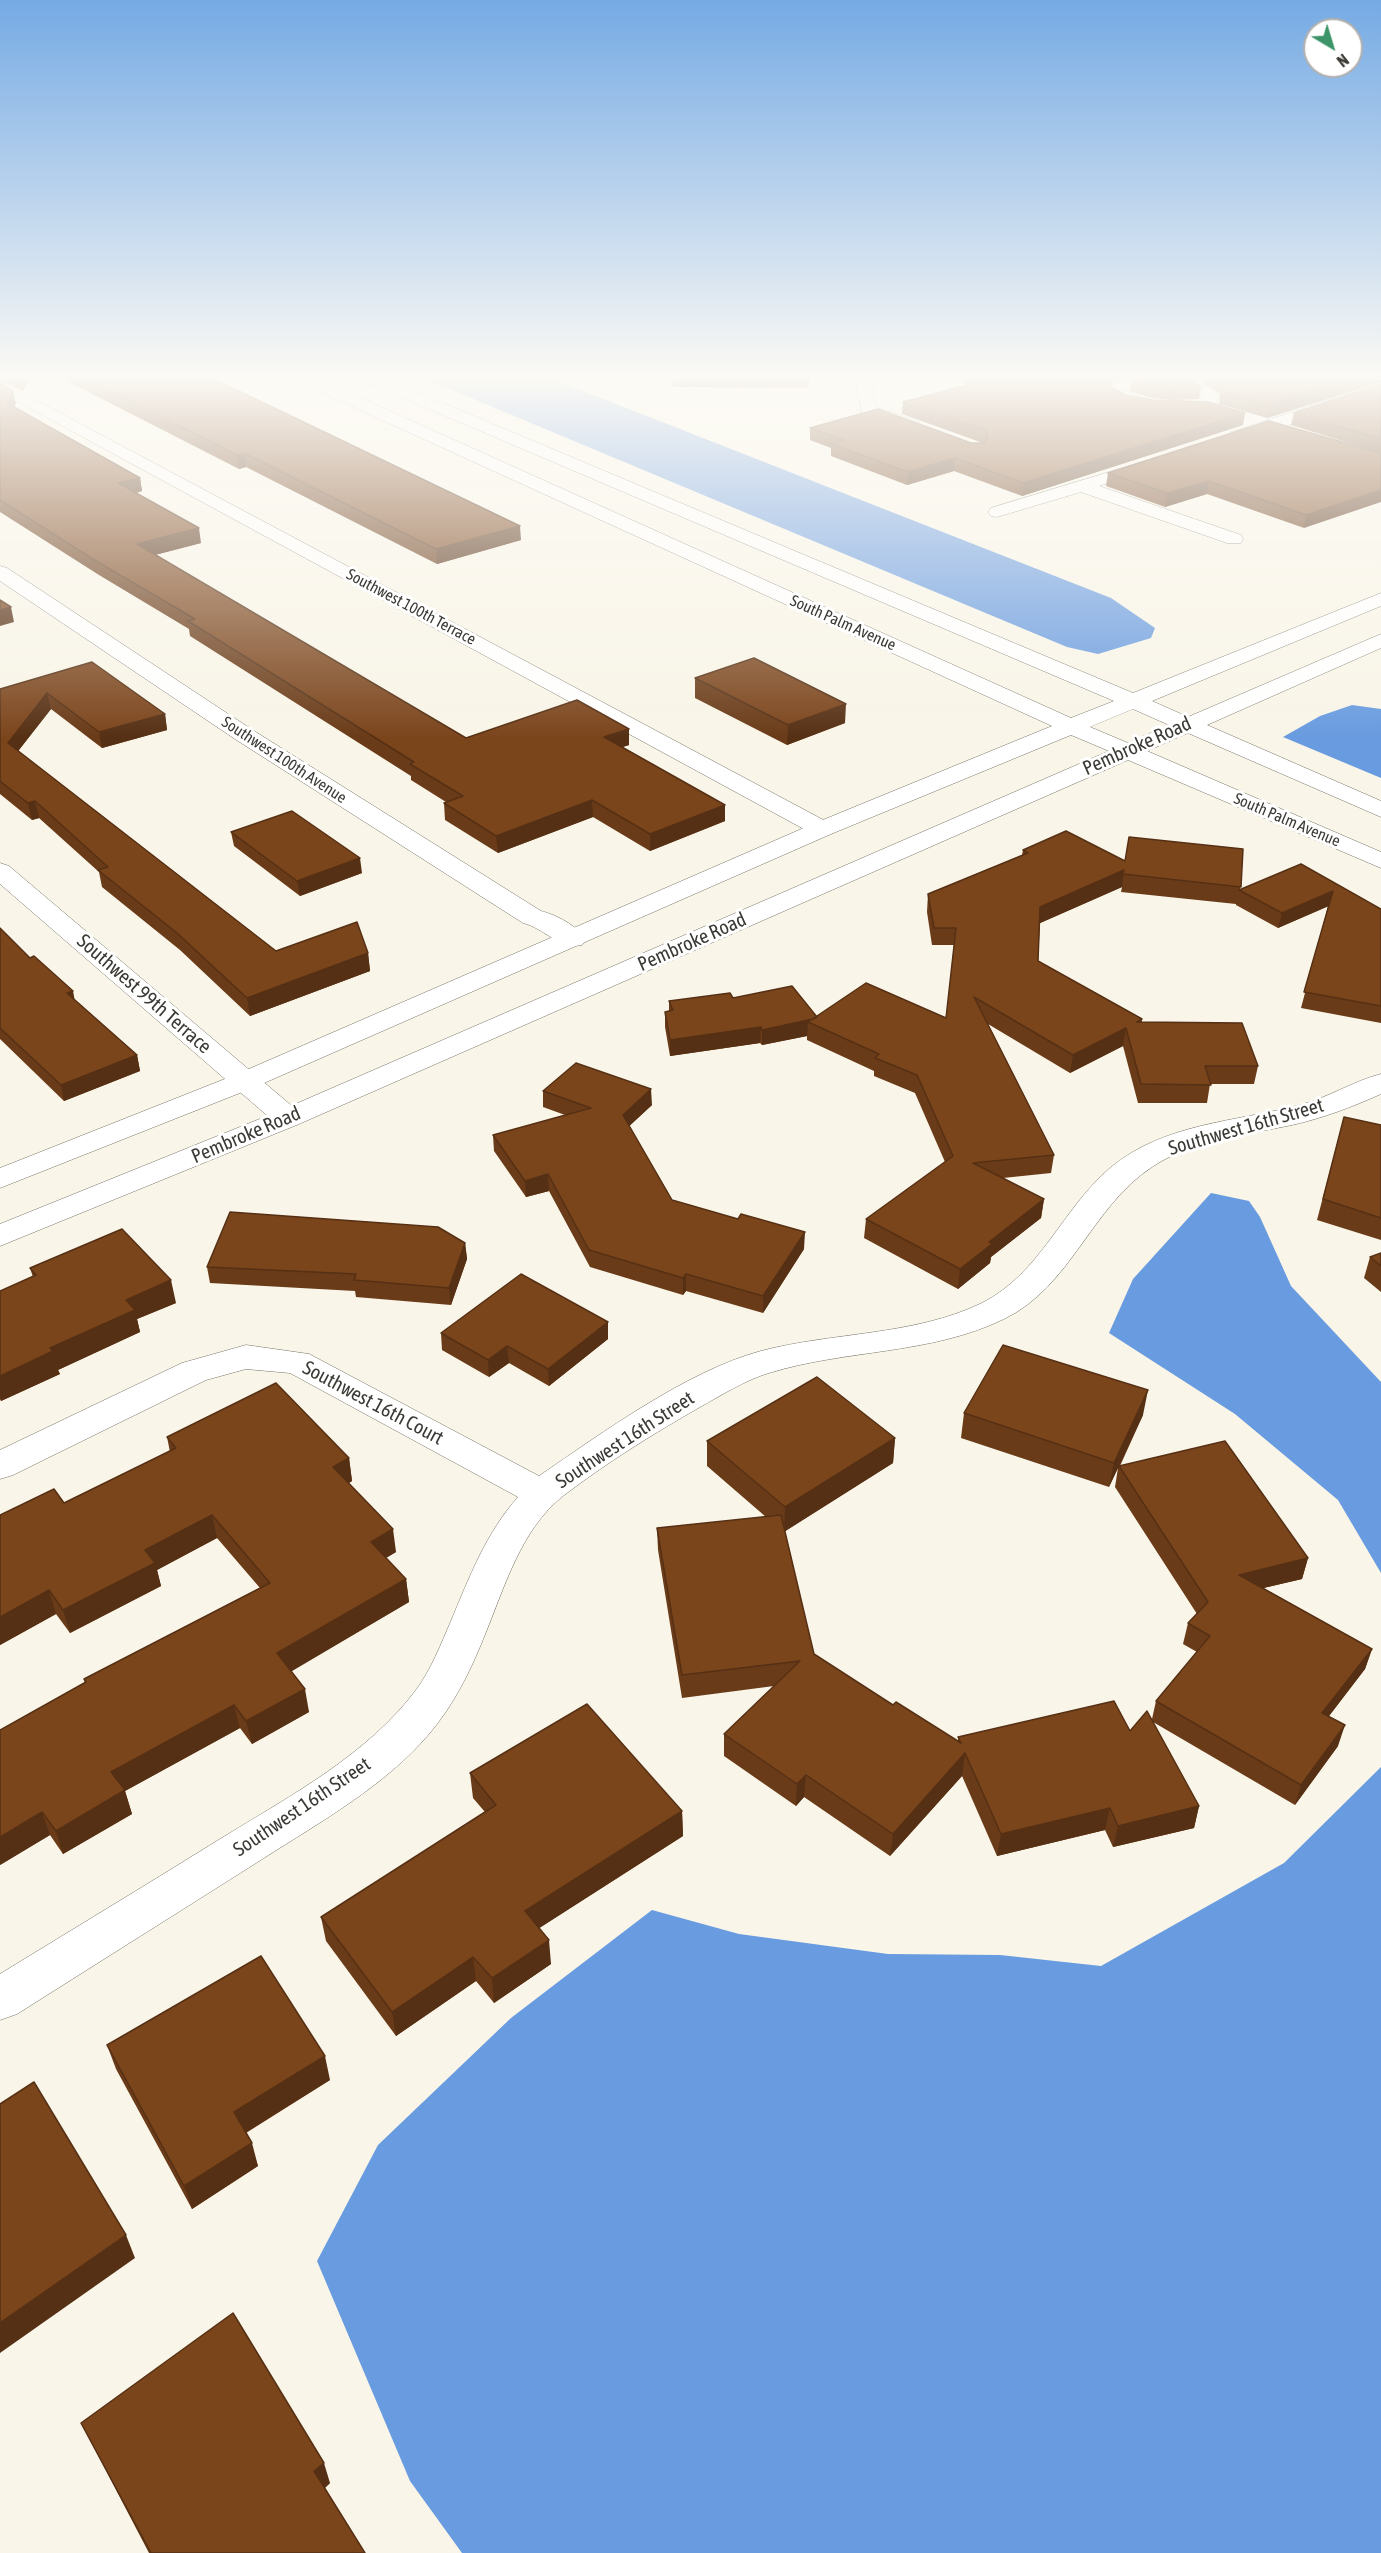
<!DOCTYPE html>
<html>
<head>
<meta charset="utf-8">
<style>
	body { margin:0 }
	#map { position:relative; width:1381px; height:2553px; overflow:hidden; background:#f9f5e8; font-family:"Asap Condensed",sans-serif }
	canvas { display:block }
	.north { position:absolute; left:1303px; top:18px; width:60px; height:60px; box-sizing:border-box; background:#fff; border:2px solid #b1b0ae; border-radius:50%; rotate:142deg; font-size:16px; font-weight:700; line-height:24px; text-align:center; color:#3b3a35 }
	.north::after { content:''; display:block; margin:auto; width:21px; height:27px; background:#3c9468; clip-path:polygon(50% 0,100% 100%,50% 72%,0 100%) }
</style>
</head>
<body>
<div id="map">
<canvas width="1381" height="2553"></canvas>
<div class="north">N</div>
</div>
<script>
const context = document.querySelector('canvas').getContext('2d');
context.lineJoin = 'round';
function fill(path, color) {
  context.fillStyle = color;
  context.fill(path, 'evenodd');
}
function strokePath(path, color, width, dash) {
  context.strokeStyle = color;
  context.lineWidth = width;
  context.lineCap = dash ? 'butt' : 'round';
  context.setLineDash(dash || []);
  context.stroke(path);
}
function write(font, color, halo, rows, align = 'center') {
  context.font = font + ' "Asap Condensed",sans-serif';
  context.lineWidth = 6;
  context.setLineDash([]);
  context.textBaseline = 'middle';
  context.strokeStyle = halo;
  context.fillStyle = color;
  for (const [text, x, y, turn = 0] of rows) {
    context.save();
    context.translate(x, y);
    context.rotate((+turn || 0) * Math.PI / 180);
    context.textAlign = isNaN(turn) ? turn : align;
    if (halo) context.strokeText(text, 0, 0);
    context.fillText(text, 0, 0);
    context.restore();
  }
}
fill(new Path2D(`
	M 428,380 L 555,380 L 1111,598 L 1155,628 L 1151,638 L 1098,654 L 1067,647 Z
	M 1352,705 L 1381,709 L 1381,778 L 1283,737 L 1320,716 Z
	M 1211,1193 L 1249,1201 L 1260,1217 L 1291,1286 L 1381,1382 L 1381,1573 L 1338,1500 L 1235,1414 L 1109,1333 L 1133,1279 Z
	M 1381,1767 L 1381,2553 L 462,2553 L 410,2481 L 317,2261 L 378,2145 L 511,2018 L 652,1910 L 739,1934 L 888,1954 L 1000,1955 L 1101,1966 L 1284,1863 Z`), '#689bdf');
const minor = new Path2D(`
	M 855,380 L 871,380 L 876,407 L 919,422 L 921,426 L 919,430 L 907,430 L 862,413 Z
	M 1124,380 L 1148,380 L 1146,383 L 1124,391 L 1159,402 L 1161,405 L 1159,408 L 1153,410 L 1115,399 L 1104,390 L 1106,387 Z
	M 1160,380 C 1181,380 1205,379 1219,396 L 1213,410 L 1207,412 L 1201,410 L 1199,407 L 1202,398 L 1188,390 L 1162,383 Z
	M 0,381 L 831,824 L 834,829 L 831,834 L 822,836 L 813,834 L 0,392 Z
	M 1381,383 L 1381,393 L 1241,441 L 1235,442 L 1227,437 L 1229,433 Z
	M 1149,460 L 1155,461 L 1158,465 L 1155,469 L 1099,486 L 1241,535 L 1243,539 L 1241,543 L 1227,543 L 1081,492 L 997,517 L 991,516 L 988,512 L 991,508 Z
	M 0,566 L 7,568 L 251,729 L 541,911 C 557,915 577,926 586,939 L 582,945 C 560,950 544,928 523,923 L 235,739 L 0,581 Z
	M 0,863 L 9,866 L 299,1112 L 303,1118 L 299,1124 L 288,1127 L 277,1124 L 0,884 Z
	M 1381,1074 L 1381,1094 C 1352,1107 1323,1118 1292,1125 C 1245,1135 1194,1139 1152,1167 C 1091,1207 1071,1287 1004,1319 C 930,1355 846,1349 769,1373 C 745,1380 722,1395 700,1407 C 653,1434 606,1463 563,1496 C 520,1530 504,1589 484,1637 C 470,1672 453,1706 429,1734 C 385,1786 320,1822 264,1858 C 182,1910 99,1962 17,2014 L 0,2020 L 0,1974 C 75,1928 151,1882 225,1836 C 292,1795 368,1754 416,1690 C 431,1670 441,1644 451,1621 C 469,1578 486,1533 518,1497 L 290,1373 L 246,1369 L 206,1380 L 13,1475 L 0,1479 L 0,1450 L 182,1363 L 246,1345 L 309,1354 L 539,1476 C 602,1433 687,1371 761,1351 C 833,1332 914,1336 982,1303 C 1041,1273 1062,1209 1110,1168 C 1164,1123 1235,1122 1300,1105 C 1328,1098 1353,1081 1381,1074 Z`);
const secondary = new Path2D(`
	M 299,380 L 321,380 L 1071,718 L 1114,701 L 368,383 L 366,380 L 388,380 L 1133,693 L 1381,593 L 1381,606 L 1152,701 L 1188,717 L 1381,634 L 1381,648 L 1207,725 L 1381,801 L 1381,817 L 1188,733 L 1147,751 L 1381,852 L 1381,868 L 1128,760 L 299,1124 L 0,1246 L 0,1224 L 277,1112 L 1109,751 L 1071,735 L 831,834 L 255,1087 L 0,1188 L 0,1168 L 235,1075 L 813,824 L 1052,726 L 301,383 ZM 1133,709 L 1169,725 L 1128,743 L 1090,727 Z`);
strokePath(minor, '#777468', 1);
strokePath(secondary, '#777468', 1);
fill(minor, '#fff');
fill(secondary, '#fff');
fill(new Path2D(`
	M 0,380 L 28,380 L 23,391 Z
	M 65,380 L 216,380 L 521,540 L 437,564 L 246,467 L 239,469 Z
	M 673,380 L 810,380 L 808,388 L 673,387 Z
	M 960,380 L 1117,380 L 1108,384 L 1113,388 L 1125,395 L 1243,425 L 1022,496 L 954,471 L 907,485 L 831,456 L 831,448 L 810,440 L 810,428 L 971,443 L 983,443 L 902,414 L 903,402 L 967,385 Z
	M 1131,380 L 1189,380 L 1201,387 L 1199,399 L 1172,400 L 1152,398 L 1130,391 Z
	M 1195,380 L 1381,380 L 1381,382 L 1267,418 L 1219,404 L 1220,394 L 1200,381 Z
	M 0,383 L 16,403 L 14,407 L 140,478 L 142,491 L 136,493 L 201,543 L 155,555 L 466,738 L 629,745 L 622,747 L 725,821 L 650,851 L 593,817 L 498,853 L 445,820 L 444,803 L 446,802 L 411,780 L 411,776 L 190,636 L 189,629 L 99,575 L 0,512 Z
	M 1381,384 L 1381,453 L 1291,425 L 1294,413 Z
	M 1381,453 L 1304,528 L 1207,494 L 1165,507 L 1106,486 L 1108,473 Z
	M 92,662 L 165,714 L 167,730 L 102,748 L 51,709 L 18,751 L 276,951 L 368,953 L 370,971 L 250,1016 L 180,950 L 102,887 L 99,872 L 39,818 L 32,820 L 0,794 L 0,689 Z
	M 695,678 L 845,723 L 787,745 L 695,698 Z
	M 231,832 L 362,873 L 300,896 L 234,846 Z
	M 1243,849 L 1240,890 L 1381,909 L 1381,1023 L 1301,1008 L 1328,906 L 1278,928 L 1236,905 L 1236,904 L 1121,892 L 1122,887 L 1040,923 L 1038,961 L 1142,1019 L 1142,1022 L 1258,1066 L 1254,1084 L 1210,1084 L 1207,1103 L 1138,1103 L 1123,1046 L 1070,1073 L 988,1024 L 1054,1155 L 1051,1173 L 1003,1178 L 1044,1199 L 1041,1218 L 991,1257 L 990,1263 L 958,1289 L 864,1238 L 866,1219 L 945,1162 L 915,1093 L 874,1076 L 874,1071 L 807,1040 L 807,1036 L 762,1045 L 760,1043 L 670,1056 L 665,1027 L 665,1012 L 669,1011 L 669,1001 L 733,998 L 817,1017 L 946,1018 L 954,945 L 932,945 L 927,912 L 928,894 L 1022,855 L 1023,850 L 1125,861 Z
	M 0,928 L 30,958 L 75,1000 L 137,1055 L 140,1071 L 64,1101 L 0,1039 Z
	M 543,1091 L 652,1105 L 629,1126 L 672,1200 L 804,1249 L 763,1313 L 686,1291 L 683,1295 L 590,1267 L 549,1191 L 526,1197 L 494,1151 L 493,1135 L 565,1115 L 543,1107 Z
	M 1344,1117 L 1381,1125 L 1381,1240 L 1317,1220 Z
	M 465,1243 L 467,1259 L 451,1305 L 356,1297 L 355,1291 L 210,1283 L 207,1267 Z
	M 1381,1253 L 1381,1292 L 1364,1278 L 1370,1257 Z
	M 30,1268 L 176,1303 L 137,1319 L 140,1332 L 58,1370 L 60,1374 L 1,1401 L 0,1399 L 0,1291 L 33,1277 Z
	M 441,1333 L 608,1339 L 549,1386 L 509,1363 L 489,1377 L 442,1350 Z
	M 964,1413 L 1143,1415 L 1120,1466 L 1308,1558 L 1302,1579 L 1263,1588 L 1372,1649 L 1365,1669 L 1329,1716 L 1338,1746 L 1295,1805 L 1153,1722 L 1199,1806 L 1194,1828 L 1113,1847 L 1105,1830 L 997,1856 L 962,1776 L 890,1856 L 804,1797 L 796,1806 L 724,1756 L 724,1734 L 774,1686 L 682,1698 L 658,1550 L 657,1528 L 766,1517 L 707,1466 L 707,1441 L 895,1438 L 893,1463 L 785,1531 L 814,1654 L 893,1705 L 958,1741 L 958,1737 L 1130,1731 L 1152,1719 L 1156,1701 L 1197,1652 L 1183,1644 L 1188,1623 L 1197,1614 L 1115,1487 L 1118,1468 L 1109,1487 L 961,1438 Z
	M 167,1437 L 349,1458 L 352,1481 L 349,1483 L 396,1552 L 386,1558 L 406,1579 L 409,1602 L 291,1671 L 309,1712 L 252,1744 L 240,1728 L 125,1791 L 132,1814 L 63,1854 L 50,1835 L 0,1865 L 85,1683 L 84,1679 L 260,1588 L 217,1538 L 157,1570 L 161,1586 L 70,1633 L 56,1614 L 0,1645 L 0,1515 L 64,1503 L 170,1452 Z
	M 470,1773 L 682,1811 L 683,1836 L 539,1928 L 551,1964 L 494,2003 L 476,1981 L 396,2036 L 326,1941 L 321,1917 L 485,1812 L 473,1798 Z
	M 107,2045 L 330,2080 L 246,2133 L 258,2166 L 192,2209 L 116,2069 Z
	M 81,2423 L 330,2483 L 325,2488 L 365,2553 L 149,2553 L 92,2444 Z`), '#6a3b18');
fill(new Path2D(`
	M 21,380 L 28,380 L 23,391 Z
	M 1103,380 L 1117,380 L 1105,385 Z
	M 1350,380 L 1381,380 L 1381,382 L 1267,418 L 1269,405 Z
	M 13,391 L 16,403 L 9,416 L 7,403 Z
	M 1245,413 L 1243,425 L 1022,496 L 1023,483 Z
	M 244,453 L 246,467 L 239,469 L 237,455 Z
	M 955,458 L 954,471 L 907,485 L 908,472 Z
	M 140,478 L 142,491 L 121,497 L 118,483 Z
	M 1209,481 L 1207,494 L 1165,507 L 1167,493 Z
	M 1381,490 L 1381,502 L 1304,528 L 1306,515 Z
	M 520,526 L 521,540 L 437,564 L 436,549 Z
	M 199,528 L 201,543 L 139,559 L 137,544 Z
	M 11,607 L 14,622 L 0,626 L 0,610 Z
	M 47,693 L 51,709 L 12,759 L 8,743 Z
	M 846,704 L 845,723 L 787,745 L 788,725 Z
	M 165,714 L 167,730 L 102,748 L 99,732 Z
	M 629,729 L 629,745 L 605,753 L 604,737 Z
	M 592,800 L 593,817 L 498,853 L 496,836 Z
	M 35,801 L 39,818 L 32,820 L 28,803 Z
	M 725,805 L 725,821 L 650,851 L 650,834 Z
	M 360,858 L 362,873 L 300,896 L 297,881 Z
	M 1124,870 L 1122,887 L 1038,924 L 1040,907 Z
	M 1333,891 L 1329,906 L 1278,928 L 1282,913 Z
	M 368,953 L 370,971 L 250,1016 L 247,998 Z
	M 73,991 L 76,1007 L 67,993 Z
	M 818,1018 L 808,1022 L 807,1036 L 762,1045 L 762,1030 Z
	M 761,1027 L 760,1043 L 670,1056 L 670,1040 Z
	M 1126,1028 L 1123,1046 L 1070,1073 L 1073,1055 Z
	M 137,1055 L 140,1071 L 64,1101 L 61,1085 Z
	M 651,1089 L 652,1105 L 623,1132 L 623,1115 Z
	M 548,1174 L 549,1191 L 526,1197 L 525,1181 Z
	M 1044,1199 L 1041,1218 L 991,1257 L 990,1263 L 958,1289 L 960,1269 L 989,1242 Z
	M 805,1232 L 804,1249 L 763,1313 L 763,1296 Z
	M 465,1243 L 467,1259 L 451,1305 L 449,1288 Z
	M 686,1274 L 686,1291 L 683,1295 L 683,1278 Z
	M 171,1280 L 176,1303 L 137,1319 L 140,1332 L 58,1370 L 60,1374 L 1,1401 L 0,1397 L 0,1376 L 50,1348 L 126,1300 Z
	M 608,1322 L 608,1339 L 549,1386 L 548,1369 Z
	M 507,1346 L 509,1363 L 489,1377 L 488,1360 Z
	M 1148,1390 L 1143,1415 L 1109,1487 L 1114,1463 Z
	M 895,1438 L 893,1463 L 784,1532 L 785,1507 Z
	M 349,1458 L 352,1481 L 337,1490 L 333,1467 Z
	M 212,1515 L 217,1538 L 157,1570 L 161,1586 L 70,1633 L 63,1610 L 145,1550 Z
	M 393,1529 L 396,1552 L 374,1565 L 371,1542 Z
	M 1308,1558 L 1302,1579 L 1234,1595 L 1239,1575 Z
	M 406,1579 L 409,1602 L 282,1677 L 277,1653 Z
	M 49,1590 L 56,1614 L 0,1645 L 0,1617 Z
	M 1372,1649 L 1365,1669 L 1316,1733 L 1322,1713 Z
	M 305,1689 L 309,1712 L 252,1744 L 246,1721 Z
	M 234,1705 L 240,1728 L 125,1791 L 132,1814 L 63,1854 L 56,1831 L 111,1772 Z
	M 1345,1725 L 1338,1746 L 1295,1805 L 1301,1785 Z
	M 965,1753 L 962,1776 L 890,1856 L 893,1834 Z
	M 806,1775 L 804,1797 L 796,1806 L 797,1784 Z
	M 1199,1806 L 1194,1828 L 1113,1847 L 1118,1826 Z
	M 1110,1808 L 1105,1830 L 997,1856 L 1001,1834 Z
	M 682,1811 L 683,1836 L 527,1936 L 525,1911 Z
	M 42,1812 L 50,1835 L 0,1865 L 0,1837 Z
	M 549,1940 L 551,1964 L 494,2003 L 492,1978 Z
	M 473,1957 L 476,1981 L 396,2036 L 392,2012 Z
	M 325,2056 L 330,2080 L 240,2136 L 234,2112 Z
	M 252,2143 L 258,2166 L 192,2209 L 184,2186 Z
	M 126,2235 L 135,2258 L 0,2353 L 0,2323 Z
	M 324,2463 L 330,2483 L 321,2491 L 314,2471 Z`), '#563014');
const building = new Path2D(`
	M 88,380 L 216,380 L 520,526 L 436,549 L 244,453 L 237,455 Z
	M 986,380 L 1105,380 L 1113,388 L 1125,395 L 1153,400 L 1208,402 L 1245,413 L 1023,483 L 955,458 L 908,472 L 832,444 L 844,440 L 810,428 L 878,409 L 971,443 L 984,443 L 988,437 L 985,430 L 903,402 Z
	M 1135,380 L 1189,380 L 1201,387 L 1173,388 L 1154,386 Z
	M 1219,380 L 1350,380 L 1269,405 L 1221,391 L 1222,382 Z
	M 0,383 L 13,391 L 7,403 L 140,478 L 118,483 L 199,528 L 137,544 L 466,738 L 577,700 L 629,729 L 604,737 L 725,805 L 650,834 L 592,800 L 496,836 L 444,803 L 463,796 L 410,764 L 414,762 L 188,621 L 195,619 L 96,561 L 0,500 Z
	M 1381,384 L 1381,439 L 1294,413 Z
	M 1269,421 L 1381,453 L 1381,490 L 1306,515 L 1209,481 L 1167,493 L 1108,473 Z
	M 0,600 L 11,607 L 0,610 Z
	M 754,658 L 846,704 L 788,725 L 695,678 Z
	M 92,662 L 165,714 L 99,732 L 47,693 L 8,743 L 276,951 L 357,922 L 368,953 L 247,998 L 177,933 L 98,870 L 108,867 L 35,801 L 28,803 L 0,781 L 0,689 Z
	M 292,811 L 360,858 L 297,881 L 231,832 Z
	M 1066,831 L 1125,861 L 1129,837 L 1243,849 L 1241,887 L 1123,874 L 1124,870 L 1040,907 L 1038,961 L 1142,1019 L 1137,1022 L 1242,1023 L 1258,1066 L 1205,1066 L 1211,1085 L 1141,1084 L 1126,1028 L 1073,1055 L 974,997 L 1054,1155 L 973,1163 L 1044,1199 L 989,1242 L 992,1244 L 960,1269 L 866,1219 L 953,1156 L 917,1075 L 875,1058 L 879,1054 L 808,1022 L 866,983 L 946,1018 L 956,928 L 934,928 L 928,894 L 1028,853 L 1023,850 Z
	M 1301,864 L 1381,909 L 1381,1006 L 1304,992 L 1333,891 L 1282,913 L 1239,890 Z
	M 0,928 L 30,958 L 34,956 L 73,991 L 67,993 L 137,1055 L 61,1085 L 0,1028 Z
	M 792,986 L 817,1017 L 813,1019 L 762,1030 L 761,1027 L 670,1040 L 665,1012 L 673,1010 L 669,1001 L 730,993 L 733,998 Z
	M 576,1063 L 651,1089 L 623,1115 L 672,1200 L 738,1219 L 741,1214 L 805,1232 L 763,1296 L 686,1274 L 683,1278 L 589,1250 L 548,1174 L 525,1181 L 493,1135 L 591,1108 L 543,1091 Z
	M 1344,1117 L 1381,1125 L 1381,1218 L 1323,1199 Z
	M 230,1212 L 438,1227 L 465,1243 L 449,1288 L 354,1280 L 356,1274 L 207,1267 Z
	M 122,1229 L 171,1280 L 126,1300 L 135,1310 L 50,1348 L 53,1351 L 0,1376 L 0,1291 L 36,1275 L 30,1268 Z
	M 1381,1253 L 1381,1266 L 1370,1257 Z
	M 521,1274 L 608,1322 L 548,1369 L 507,1346 L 488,1360 L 441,1333 Z
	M 1003,1345 L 1148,1390 L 1114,1463 L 964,1413 Z
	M 817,1377 L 895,1438 L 785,1507 L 707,1441 Z
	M 276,1383 L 349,1458 L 333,1467 L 393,1529 L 371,1542 L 406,1579 L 277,1653 L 305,1689 L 246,1721 L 234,1705 L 111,1772 L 125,1790 L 56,1831 L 42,1812 L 0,1837 L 0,1730 L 86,1682 L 84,1679 L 270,1583 L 212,1515 L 145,1550 L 155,1563 L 63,1610 L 49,1590 L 0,1617 L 0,1515 L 54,1489 L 64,1503 L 176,1448 L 167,1437 Z
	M 1225,1441 L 1308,1558 L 1239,1575 L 1372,1649 L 1322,1713 L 1345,1725 L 1301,1785 L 1156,1701 L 1210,1636 L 1188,1623 L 1208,1602 L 1119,1466 Z
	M 781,1515 L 814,1654 L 893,1705 L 896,1702 L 961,1743 L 958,1737 L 1114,1701 L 1130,1731 L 1147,1711 L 1199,1806 L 1118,1826 L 1110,1808 L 1001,1834 L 965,1753 L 893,1834 L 806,1775 L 797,1784 L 724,1734 L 800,1661 L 682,1675 L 657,1528 Z
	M 587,1704 L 682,1811 L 525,1911 L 549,1940 L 492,1978 L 473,1957 L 392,2012 L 321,1917 L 496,1805 L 470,1773 Z
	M 261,1956 L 325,2056 L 234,2112 L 252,2143 L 184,2186 L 107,2045 Z
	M 34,2082 L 126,2235 L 0,2323 L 0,2104 Z
	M 233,2313 L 324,2463 L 314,2471 L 365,2553 L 151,2553 L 81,2423 Z`);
fill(building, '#7b451c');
strokePath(building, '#563014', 1.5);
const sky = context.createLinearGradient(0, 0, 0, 738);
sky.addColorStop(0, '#75aae4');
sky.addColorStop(0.51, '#fcfaf5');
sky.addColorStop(1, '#fcfaf500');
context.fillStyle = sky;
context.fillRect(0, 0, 1381, 738);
write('16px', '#3b3a35', '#fff', [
	["Southwest 100th Terrace",411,607,28],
	["South Palm Avenue",843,623,24],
	["Southwest 100th Avenue",284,760,33],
	["South Palm Avenue",1287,820,23]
]);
write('20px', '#3b3a35', '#fff', [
	["Pembroke Road",1137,746,-24],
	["Pembroke Road",692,942,-24],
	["Southwest 99th Terrace",144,994,41],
	["Southwest 16th Street",1246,1127,-16],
	["Pembroke Road",246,1135,-23],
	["Southwest 16th Court",373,1403,28],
	["Southwest 16th Street",625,1440,-33],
	["Southwest 16th Street",302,1807,-34]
]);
</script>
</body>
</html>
